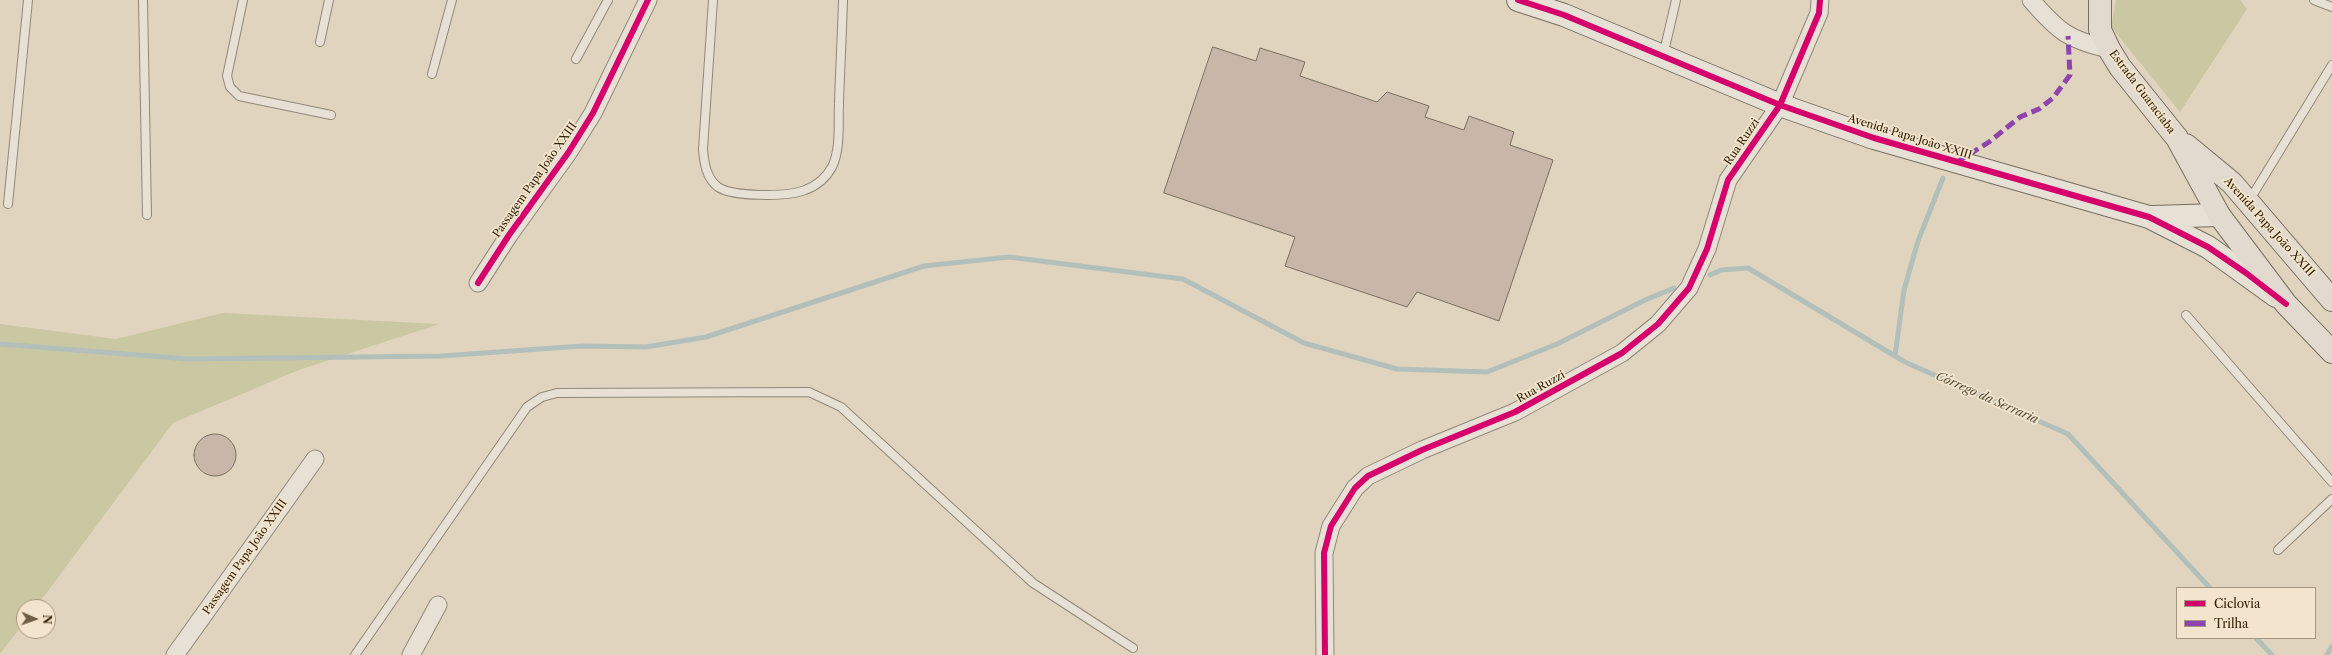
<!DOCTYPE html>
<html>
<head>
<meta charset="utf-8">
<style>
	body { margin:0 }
	#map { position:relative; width:2332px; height:655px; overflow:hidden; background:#e0d4bf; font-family:"Libre Caslon Text",serif }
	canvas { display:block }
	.legend { position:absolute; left:2176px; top:587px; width:140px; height:52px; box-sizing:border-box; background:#f3e5cd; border:1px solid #a6967d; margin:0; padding:5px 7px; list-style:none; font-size:12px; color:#322004 }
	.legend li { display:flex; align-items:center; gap:8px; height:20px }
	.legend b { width:20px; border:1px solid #a6967d }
	.north { position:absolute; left:16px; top:599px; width:40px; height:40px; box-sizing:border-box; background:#f3e5cd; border:1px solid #a6967d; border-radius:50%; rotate:92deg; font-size:11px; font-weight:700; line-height:16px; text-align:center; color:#322004 }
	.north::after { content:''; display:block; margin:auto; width:14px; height:18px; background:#6f5f45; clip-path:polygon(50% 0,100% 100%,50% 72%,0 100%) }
</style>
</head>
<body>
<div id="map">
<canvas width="2332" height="655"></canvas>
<ul class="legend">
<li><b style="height:5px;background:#d6006c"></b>Ciclovia</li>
<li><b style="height:5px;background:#8e44ad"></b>Trilha</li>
</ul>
<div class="north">N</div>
</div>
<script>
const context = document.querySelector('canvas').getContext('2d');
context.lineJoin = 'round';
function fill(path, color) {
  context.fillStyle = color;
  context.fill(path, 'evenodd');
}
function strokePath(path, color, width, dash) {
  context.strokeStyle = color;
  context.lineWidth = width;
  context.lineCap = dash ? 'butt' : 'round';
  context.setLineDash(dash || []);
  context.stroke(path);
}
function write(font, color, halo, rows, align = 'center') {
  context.font = font + ' "Libre Caslon Text",serif';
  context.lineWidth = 3.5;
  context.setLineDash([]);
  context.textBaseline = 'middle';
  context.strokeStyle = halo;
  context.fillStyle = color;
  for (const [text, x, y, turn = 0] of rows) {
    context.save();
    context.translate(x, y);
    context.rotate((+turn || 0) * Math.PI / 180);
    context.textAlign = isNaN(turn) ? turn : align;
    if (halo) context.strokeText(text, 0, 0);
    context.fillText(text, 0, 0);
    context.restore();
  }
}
fill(new Path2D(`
	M 2116,0 L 2240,0 L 2247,9 L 2180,112 L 2111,27 Z
	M 223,313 L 439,324 L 299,370 L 173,423 L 36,607 L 24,607 L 24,623 L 0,654 L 0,324 L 116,339 Z`), '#cac8a3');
strokePath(new Path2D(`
	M 1710,275 L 1721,270 L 1748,268 L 1905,362 L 2068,434 L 2210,588
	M 0,344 L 188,359 L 441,356 L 582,346 L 646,347 L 706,337 L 924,266 L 1009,257 L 1183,279 L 1304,343 L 1397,369 L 1487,372 L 1557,344 L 1643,301 L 1674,288
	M 1895,356 L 1904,290 L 1918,241 L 1943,178
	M 2256,638 L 2272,655
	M 2327,655 L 2332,646`), '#b3bfbb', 5);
const building = new Path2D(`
	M 1213,47 L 1256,61 L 1260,48 L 1305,62 L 1300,76 L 1377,102 L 1387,92 L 1429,106 L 1425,117 L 1464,130 L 1469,116 L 1514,132 L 1510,145 L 1553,160 L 1499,321 L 1417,292 L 1407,307 L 1285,266 L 1295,237 L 1164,193 Z
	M194 455a21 21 0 1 1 42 0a21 21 0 1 1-42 0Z`);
fill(building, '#c8b6a8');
strokePath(building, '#786f60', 1);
const lane = new Path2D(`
	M 143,0 L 147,215
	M 243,0 L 227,76 L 230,87 L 239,96 L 331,115
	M 713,0 L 703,149 C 704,162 706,178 718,187 C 733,197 788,197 805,190 C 816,186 826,178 832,167 C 841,149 838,123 839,104 C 840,69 842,35 843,0
	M 2314,0 L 2332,7
	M 320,42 L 329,0
	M 1663,56 L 1676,0
	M 576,59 L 608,0
	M 432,74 L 452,0
	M 2249,201 L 2332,65
	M 8,204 L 28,0
	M 2186,315 L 2332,482
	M 2278,550 L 2332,499
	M 355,655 L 527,407 L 542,397 L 557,393 L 809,392 L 841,407 L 1033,583 L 1133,648`);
const street = new Path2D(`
	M 2031,0 C 2058,31 2068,40 2109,49
	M 478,283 L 509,235 L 568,153 L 593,113 L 648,0
	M 175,655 L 315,459
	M 411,655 L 438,605
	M 1325,655 L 1324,553 L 1331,526 L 1355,488 L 1368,476 L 1422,450 L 1515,412 L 1622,353 L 1658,324 L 1689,288 L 1707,249 L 1728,180 L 1780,105 L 1819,13 L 1820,0`);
const secondary = new Path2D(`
	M 1518,0 L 1564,15 L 1780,105 L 1874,138 L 2149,217 L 2208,247 L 2276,296
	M 2152,217 L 2219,215`);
const primary = new Path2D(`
	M 2100,0 L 2100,30 L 2109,49 L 2120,67 L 2177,138 L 2219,215 L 2286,304 L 2332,352
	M 2186,145 L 2232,183 L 2332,300`);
strokePath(lane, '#918879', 10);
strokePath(street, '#918879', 19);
strokePath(secondary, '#786f60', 24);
strokePath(primary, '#786f60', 24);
strokePath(lane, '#e6e0d5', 8);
strokePath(street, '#e6e0d5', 17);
strokePath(secondary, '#e6e0d5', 22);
strokePath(primary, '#e2dace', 22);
strokePath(new Path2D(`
	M 1957,162 L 1989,142 L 2020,117 L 2039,109 L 2053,98 L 2070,75 L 2068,36`), '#8e44ad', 5, [10, 5]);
strokePath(new Path2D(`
	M 1518,0 L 1564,15 L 1780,105 L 1874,138 L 2149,217 L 2208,247 L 2246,273 L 2286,304
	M 478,283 L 509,235 L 568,153 L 593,113 L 648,0
	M 1325,655 L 1324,553 L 1331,526 L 1355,488 L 1368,476 L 1422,450 L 1515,412 L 1622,353 L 1658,324 L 1689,288 L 1707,249 L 1728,180 L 1780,105 L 1819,13 L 1820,0`), '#d6006c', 6);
write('11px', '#322004', '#f3e5cd', [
	["Estrada Guaraciaba",2142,92,53],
	["Avenida Papa João XXIII",1910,137,17],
	["Rua Ruzzi",1742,142,-56],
	["Passagem Papa João XXIII",535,180,-55],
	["Avenida Papa João XXIII",2269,227,48],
	["Rua Ruzzi",1541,387,-29],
	["Passagem Papa João XXIII",245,557,-55]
]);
write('italic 12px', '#534d3a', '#f3e5cd', [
	["Córrego da Serraria",1987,398,24]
]);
</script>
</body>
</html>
